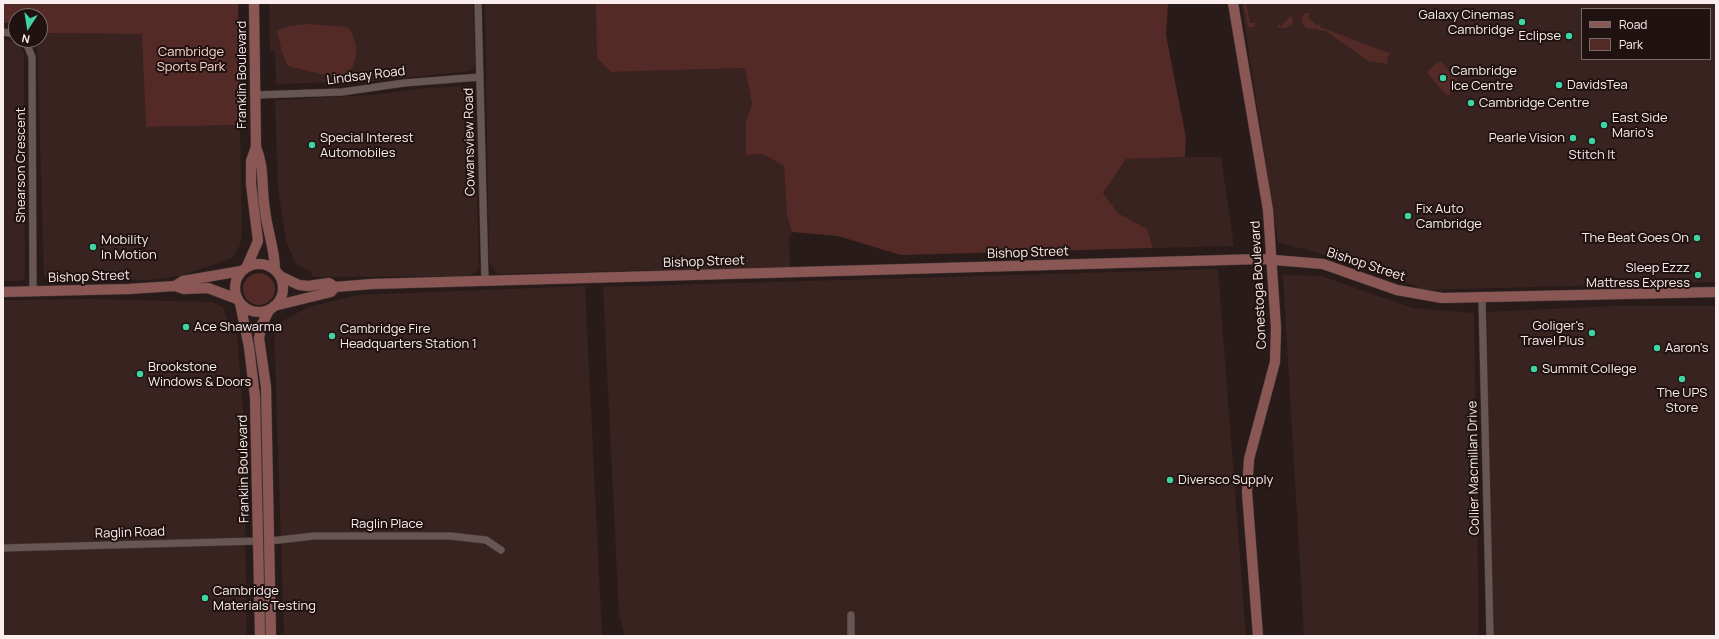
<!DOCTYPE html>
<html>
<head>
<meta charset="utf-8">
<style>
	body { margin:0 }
	#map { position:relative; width:1719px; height:639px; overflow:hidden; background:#291b1a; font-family:Manrope,sans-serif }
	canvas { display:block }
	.frame { position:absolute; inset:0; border:4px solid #f9eeed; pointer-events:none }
	.legend { position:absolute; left:1581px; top:8px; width:130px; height:52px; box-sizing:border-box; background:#201211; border:1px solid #776a69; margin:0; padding:5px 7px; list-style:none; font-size:12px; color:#f9eeed }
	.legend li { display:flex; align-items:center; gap:8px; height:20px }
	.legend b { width:20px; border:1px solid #776a69 }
	.north { position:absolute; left:8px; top:8px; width:40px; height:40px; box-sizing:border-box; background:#201211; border:1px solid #776a69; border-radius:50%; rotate:192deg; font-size:11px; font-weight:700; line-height:16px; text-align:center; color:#f9eeed }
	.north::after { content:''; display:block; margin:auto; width:14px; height:18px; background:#3ed4a3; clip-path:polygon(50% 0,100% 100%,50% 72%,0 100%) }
</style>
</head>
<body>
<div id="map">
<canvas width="1719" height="639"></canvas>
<div class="frame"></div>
<ul class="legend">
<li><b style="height:5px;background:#8a5754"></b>Road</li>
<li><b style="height:11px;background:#542a26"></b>Park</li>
</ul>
<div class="north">N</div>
</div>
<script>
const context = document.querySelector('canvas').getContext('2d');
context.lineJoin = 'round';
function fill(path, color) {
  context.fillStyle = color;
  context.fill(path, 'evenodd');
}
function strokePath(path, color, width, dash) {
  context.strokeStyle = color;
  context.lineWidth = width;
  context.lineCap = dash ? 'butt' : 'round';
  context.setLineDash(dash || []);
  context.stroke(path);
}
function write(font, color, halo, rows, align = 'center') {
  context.font = font + ' Manrope,sans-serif';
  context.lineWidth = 4;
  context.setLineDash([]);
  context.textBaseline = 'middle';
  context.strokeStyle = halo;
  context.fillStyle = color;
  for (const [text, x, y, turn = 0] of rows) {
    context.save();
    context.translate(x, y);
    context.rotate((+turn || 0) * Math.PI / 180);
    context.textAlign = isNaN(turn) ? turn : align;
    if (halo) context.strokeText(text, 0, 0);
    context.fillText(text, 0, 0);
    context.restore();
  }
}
fill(new Path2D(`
	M 269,3 L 473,3 L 475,65 L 470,71 L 374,81 L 276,84 L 275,51 L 270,51 Z
	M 485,3 L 596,3 L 611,72 L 745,68 L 752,104 L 746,121 L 746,155 L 763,154 L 784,166 L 787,216 L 792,232 L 789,240 L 790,267 L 498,274 L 495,271 L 489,262 Z
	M 1241,3 L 1716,3 L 1716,282 L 1425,290 L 1368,267 L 1278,242 ZM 1582,9 L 1710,9 L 1710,59 L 1582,59 Z
	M 40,33 L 143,34 L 146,127 L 240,125 L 242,232 L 240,245 L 232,258 L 180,276 L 147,280 L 44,277 L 37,40 L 40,40 Z
	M 3,40 L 8,40 L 18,44 L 24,53 L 25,278 L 19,281 L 3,281 Z
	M 468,86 L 474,93 L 479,267 L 477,271 L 469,276 L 311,277 L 312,273 L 296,264 L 286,241 L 278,188 L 275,100 L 372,95 L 426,88 Z
	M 1185,157 L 1221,157 L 1234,246 L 1153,248 L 1147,229 L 1118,213 L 1103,193 L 1126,159 Z
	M 1218,269 L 1246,636 L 625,636 L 619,615 L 603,287 Z
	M 1283,275 L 1321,276 L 1413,308 L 1474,313 L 1479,636 L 1304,636 Z
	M 585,286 L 602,636 L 284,636 L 274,326 L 308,307 L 358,295 Z
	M 94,299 L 212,302 L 223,307 L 232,334 L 237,333 L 243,410 L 247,636 L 3,636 L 3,300 Z
	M 1614,306 L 1716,306 L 1716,636 L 1491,636 L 1487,312 Z`), '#382321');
fill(new Path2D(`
	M 3,3 L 238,3 L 240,125 L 146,127 L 142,34 L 40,33 L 40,16 L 16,16 L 16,22 L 3,23 Z
	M 596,3 L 1168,3 L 1166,35 L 1186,138 L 1185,157 L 1126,159 L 1103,193 L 1118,213 L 1147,229 L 1153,248 L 901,255 L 838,236 L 792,232 L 787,216 L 784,166 L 763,154 L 746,155 L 746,121 L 752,104 L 745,68 L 611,72 L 597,58 Z
	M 1243,3 L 1246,3 L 1250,23 L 1255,23 L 1255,27 L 1248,27 Z
	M 1288,13 L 1293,19 L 1292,25 L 1286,28 L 1278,28 L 1278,24 L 1281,26 L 1290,17 Z
	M 1305,13 L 1310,13 L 1308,17 L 1317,26 L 1321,23 L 1320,27 L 1391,54 L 1387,57 L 1388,64 L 1368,61 L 1326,31 L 1307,28 C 1301,24 1300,17 1305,13 Z
	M 306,24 L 348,27 C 360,45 358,60 347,77 L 337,78 L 288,66 L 282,52 L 277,31 L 290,26 Z
	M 1441,61 L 1459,82 L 1459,85 L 1449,95 L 1446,95 L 1428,74 L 1427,72 L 1438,62 Z
	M243 289a16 16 0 1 1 32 0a16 16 0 1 1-32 0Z`), '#542a26');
const street = new Path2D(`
	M 478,3 L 485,281
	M 3,32 L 16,34
	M 25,40 L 32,57 L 33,292
	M 256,95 L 342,92 L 404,83 L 480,77
	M 1482,299 L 1490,636
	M 270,541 L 314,536 L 450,536 L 486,540 L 501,550
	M 3,548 L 258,541
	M 851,615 L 851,636`);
const secondary = new Path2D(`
	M 1233,3 L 1268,210 L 1276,328 L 1275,362 L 1249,459 L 1247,492 L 1258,636
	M 256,147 C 265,169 261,187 265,210 C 267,230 275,250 275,270
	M235 288a24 24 0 1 1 48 0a24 24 0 1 1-48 0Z
	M 247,266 L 258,241 L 251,184 L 251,161 L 256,147 L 254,3
	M 280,276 L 299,285 L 308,286 L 329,283 L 335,287 L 372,284 L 1262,259 L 1323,264 L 1397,290 L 1442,298 L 1716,292
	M 175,286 L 183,281 L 241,271
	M 3,292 L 129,289 L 175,286 L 184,289 L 208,288 L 237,299
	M 240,303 L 249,347 L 255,397 L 260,636
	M 274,306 L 331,292 L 335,287
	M 270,309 L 262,324 L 259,338 L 266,387 L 271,636`);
strokePath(street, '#443938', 8);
strokePath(secondary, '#443938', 11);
strokePath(street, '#685654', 7);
strokePath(secondary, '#8a5754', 10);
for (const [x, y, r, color] of [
	[1522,22,4,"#3ed4a3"],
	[1569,36,4,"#3ed4a3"],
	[1443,78,4,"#3ed4a3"],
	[1559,85,4,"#3ed4a3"],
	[1471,103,4,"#3ed4a3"],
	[1604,125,4,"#3ed4a3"],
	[1573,138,4,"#3ed4a3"],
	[1592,141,4,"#3ed4a3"],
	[312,145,4,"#3ed4a3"],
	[1408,216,4,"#3ed4a3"],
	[1697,238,4,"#3ed4a3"],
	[93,247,4,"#3ed4a3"],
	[1698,275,4,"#3ed4a3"],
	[186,327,4,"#3ed4a3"],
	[1592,333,4,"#3ed4a3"],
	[332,336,4,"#3ed4a3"],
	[1657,348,4,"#3ed4a3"],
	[1534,369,4,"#3ed4a3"],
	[140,374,4,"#3ed4a3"],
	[1682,379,4,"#3ed4a3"],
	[1170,480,4,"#3ed4a3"],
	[205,598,4,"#3ed4a3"]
]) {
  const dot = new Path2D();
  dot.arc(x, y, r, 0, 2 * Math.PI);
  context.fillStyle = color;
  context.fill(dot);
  strokePath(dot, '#201211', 1.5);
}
write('13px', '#f9eeed', '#201211', [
	["Galaxy Cinemas",1514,15,"right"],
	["Cambridge",1514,30,"right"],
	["Eclipse",1561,36,"right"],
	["Cambridge",1451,71],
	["Ice Centre",1451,86],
	["DavidsTea",1567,85],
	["Cambridge Centre",1479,103],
	["East Side",1612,118],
	["Mario's",1612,133],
	["Special Interest",320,138],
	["Automobiles",320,153],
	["Pearle Vision",1565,138,"right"],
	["Stitch It",1592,155,"center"],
	["Fix Auto",1416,209],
	["Cambridge",1416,224],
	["The Beat Goes On",1689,238,"right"],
	["Mobility",101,240],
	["In Motion",101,255],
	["Sleep Ezzz",1690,268,"right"],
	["Mattress Express",1690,283,"right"],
	["Goliger's",1584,326,"right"],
	["Travel Plus",1584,341,"right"],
	["Ace Shawarma",194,327],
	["Cambridge Fire",340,329],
	["Headquarters Station 1",340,344],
	["Aaron's",1665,348],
	["Brookstone",148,367],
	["Windows & Doors",148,382],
	["Summit College",1542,369],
	["The UPS",1682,393,"center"],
	["Store",1682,408,"center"],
	["Diversco Supply",1178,480],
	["Cambridge",213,591],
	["Materials Testing",213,606]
], 'left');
write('13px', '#fbd4d0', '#201211', [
	["Cambridge",191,52],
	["Sports Park",191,67]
]);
write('13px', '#f9eeed', '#201211', [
	["Franklin Boulevard",242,75,-90],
	["Lindsay Road",366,76,-7],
	["Cowansview Road",470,142,-91],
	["Shearson Crescent",21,165,-90],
	["Bishop Street",1028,253,-2],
	["Bishop Street",704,262,-2],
	["Bishop Street",1366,265,18],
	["Bishop Street",89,277,-2],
	["Conestoga Boulevard",1259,285,-93],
	["Collier Macmillan Drive",1474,468,-91],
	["Franklin Boulevard",244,469,-91],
	["Raglin Place",387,524],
	["Raglin Road",130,533,-2]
]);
</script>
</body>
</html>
